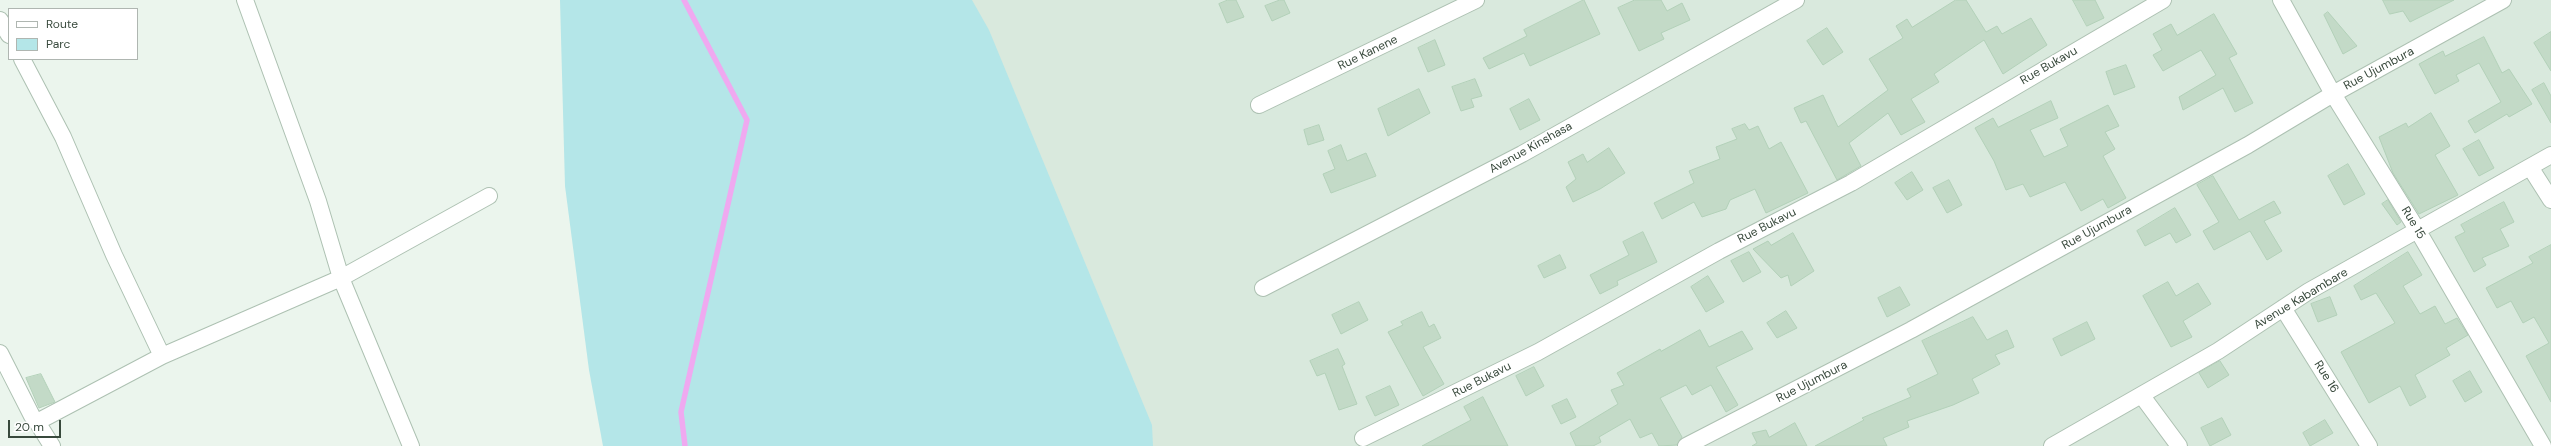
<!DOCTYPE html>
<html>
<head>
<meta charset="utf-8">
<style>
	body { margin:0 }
	#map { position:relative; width:2551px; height:446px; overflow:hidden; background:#ebf5ed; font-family:"DM Sans",sans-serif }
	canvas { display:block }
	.legend { position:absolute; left:8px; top:8px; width:130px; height:52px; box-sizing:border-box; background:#fff; border:1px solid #afb6b1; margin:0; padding:5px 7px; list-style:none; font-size:12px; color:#38493c }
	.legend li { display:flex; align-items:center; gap:8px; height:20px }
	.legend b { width:20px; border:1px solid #afb6b1 }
	.scale { position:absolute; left:8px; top:420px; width:53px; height:18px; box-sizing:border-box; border:2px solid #38493c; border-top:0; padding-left:5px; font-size:12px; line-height:14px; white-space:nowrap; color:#38493c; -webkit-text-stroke:3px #fff; paint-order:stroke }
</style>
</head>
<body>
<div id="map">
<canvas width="2551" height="446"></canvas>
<ul class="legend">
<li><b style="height:5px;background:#fff"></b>Route</li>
<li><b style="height:11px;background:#b4e6e8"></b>Parc</li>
</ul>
<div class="scale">20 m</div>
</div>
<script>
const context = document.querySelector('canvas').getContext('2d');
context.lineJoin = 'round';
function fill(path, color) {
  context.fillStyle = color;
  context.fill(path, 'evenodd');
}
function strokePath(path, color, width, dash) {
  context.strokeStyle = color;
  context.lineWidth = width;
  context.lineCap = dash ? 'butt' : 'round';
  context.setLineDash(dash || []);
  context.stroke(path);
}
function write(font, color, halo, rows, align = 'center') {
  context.font = font + ' "DM Sans",sans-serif';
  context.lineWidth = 3.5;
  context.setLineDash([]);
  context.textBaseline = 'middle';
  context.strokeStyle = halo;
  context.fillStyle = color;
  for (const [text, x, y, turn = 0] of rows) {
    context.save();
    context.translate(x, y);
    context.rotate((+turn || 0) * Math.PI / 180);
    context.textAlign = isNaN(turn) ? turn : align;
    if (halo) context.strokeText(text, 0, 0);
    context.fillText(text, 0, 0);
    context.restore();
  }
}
fill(new Path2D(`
	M 912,0 L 2551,0 L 2551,446 L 1152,446 Z`), '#d9e9dd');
fill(new Path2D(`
	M 560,0 L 972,0 L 989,30 L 1152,425 L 1153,446 L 603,446 L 589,370 L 565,186 Z`), '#b4e6e8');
strokePath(new Path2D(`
	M 684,0 L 747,120 L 681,412 L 685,446`), '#efa9f0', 5.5);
const building = new Path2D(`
	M 1228,0 L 1236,0 L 1244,17 L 1227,23 L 1219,4 Z
	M 1280,0 L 1284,0 L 1290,13 L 1272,21 L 1265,6 Z
	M 1584,0 L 1600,34 L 1530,66 L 1524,53 L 1489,69 L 1483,58 L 1527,36 L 1524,30 Z
	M 1635,0 L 1661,0 L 1667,11 L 1682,3 L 1690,20 L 1661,33 L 1664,39 L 1639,51 L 1618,8 Z
	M 1956,0 L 1966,0 L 1986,32 L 1997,26 L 2002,34 L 2031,18 L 2047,45 L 2003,74 L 1984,40 L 1934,74 L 1939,82 L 1911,99 L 1925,122 L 1901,135 L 1888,113 L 1849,143 L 1861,166 L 1837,180 L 1806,121 L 1801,123 L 1794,108 L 1823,95 L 1838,127 L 1888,90 L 1869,59 L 1903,38 L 1896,26 L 1907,19 L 1912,27 Z
	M 2073,0 L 2095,0 L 2104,18 L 2087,26 Z
	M 2383,0 L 2454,0 L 2410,22 L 2403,11 L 2390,14 Z
	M 2328,12 L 2357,46 L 2343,54 L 2324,15 Z
	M 2214,14 L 2237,54 L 2229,58 L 2253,103 L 2235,112 L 2223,88 L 2183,110 L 2179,97 L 2216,75 L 2201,50 L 2163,71 L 2153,55 L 2162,50 L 2153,34 L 2171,24 L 2177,35 Z
	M 1827,28 L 1843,52 L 1823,65 L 1807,41 Z
	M 2551,32 L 2551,71 L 2534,43 Z
	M 2484,37 L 2502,73 L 2509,69 L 2532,104 L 2509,117 L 2507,114 L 2475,133 L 2468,121 L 2501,102 L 2479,63 L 2456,75 L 2459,81 L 2435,94 L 2419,64 L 2443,51 L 2445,56 Z
	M 1435,40 L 1445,65 L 1428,72 L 1418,48 Z
	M 2126,65 L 2135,87 L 2114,95 L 2106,72 Z
	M 1475,79 L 1482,96 L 1471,99 L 1474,107 L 1461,111 L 1452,87 Z
	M 2544,83 L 2551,96 L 2551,123 L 2532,90 Z
	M 1419,89 L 1430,113 L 1388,136 L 1378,109 Z
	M 1529,99 L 1540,120 L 1520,130 L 1510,109 Z
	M 2051,101 L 2058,118 L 2030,130 L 2044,157 L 2068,146 L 2060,129 L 2108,105 L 2119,126 L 2105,132 L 2115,149 L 2103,156 L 2126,198 L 2108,208 L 2103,199 L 2081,211 L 2065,182 L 2030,197 L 2023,184 L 2006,190 L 1994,161 L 1975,128 L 1993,118 L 1998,127 Z
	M 2431,113 L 2450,146 L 2435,155 L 2458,195 L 2419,214 L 2393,173 L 2379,137 L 2406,123 L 2408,127 Z
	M 1745,124 L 1749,130 L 1758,126 L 1769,149 L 1781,142 L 1808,193 L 1766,213 L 1755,189 L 1730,200 L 1726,209 L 1702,217 L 1694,202 L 1662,219 L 1654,203 L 1694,183 L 1689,171 L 1720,159 L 1716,147 L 1737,139 L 1732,129 Z
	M 1319,125 L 1324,140 L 1308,145 L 1304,130 Z
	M 2479,140 L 2494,168 L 2479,176 L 2463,149 Z
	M 1341,145 L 1347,161 L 1366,153 L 1376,176 L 1331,193 L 1323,174 L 1335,169 L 1328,151 Z
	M 1609,148 L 1625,173 L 1600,189 L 1573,202 L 1566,187 L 1576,179 L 1568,162 L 1583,154 L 1587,162 Z
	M 2348,164 L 2365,194 L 2344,205 L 2328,176 Z
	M 1912,172 L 1923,190 L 1907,200 L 1895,183 Z
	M 2213,176 L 2239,220 L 2274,201 L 2281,213 L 2264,221 L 2282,251 L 2267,260 L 2250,231 L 2214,250 L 2203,231 L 2219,222 L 2197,185 Z
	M 1949,180 L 1962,205 L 1947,213 L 1933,188 Z
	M 2388,200 L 2401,222 L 2397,225 L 2382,204 Z
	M 2504,202 L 2514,222 L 2500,229 L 2509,246 L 2482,258 L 2486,265 L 2474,272 L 2455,237 L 2465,232 L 2461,225 Z
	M 2175,208 L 2191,235 L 2176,243 L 2170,233 L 2145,246 L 2137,231 Z
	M 1643,232 L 1657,262 L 1617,281 L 1618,285 L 1600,294 L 1590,275 L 1629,255 L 1623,242 Z
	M 1793,233 L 1814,271 L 1791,286 L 1788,275 L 1781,278 L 1753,249 L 1768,241 L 1771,245 Z
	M 2551,245 L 2551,402 L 2526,356 L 2549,343 L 2534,317 L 2523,323 L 2511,301 L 2497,308 L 2486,288 L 2533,263 L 2529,257 Z
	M 1749,252 L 1761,272 L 1743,282 L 1731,261 Z
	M 2408,252 L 2422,275 L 2403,286 L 2420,314 L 2435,306 L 2445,324 L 2457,318 L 2468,335 L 2446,348 L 2450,355 L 2415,375 L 2426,397 L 2410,406 L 2400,386 L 2369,403 L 2341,352 L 2395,323 L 2376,293 L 2361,300 L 2354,286 Z
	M 1560,255 L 1566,268 L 1544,278 L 1538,266 Z
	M 1708,276 L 1724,302 L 1706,312 L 1691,287 Z
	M 2168,282 L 2176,296 L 2198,283 L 2211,304 L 2183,321 L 2192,337 L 2171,347 L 2143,296 Z
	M 1900,287 L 1910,305 L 1887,317 L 1878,298 Z
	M 2330,297 L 2337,315 L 2318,322 L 2311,304 Z
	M 1359,302 L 1368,320 L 1341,334 L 1332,315 Z
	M 1786,311 L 1797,328 L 1777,338 L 1767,323 Z
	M 1422,312 L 1429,327 L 1434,324 L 1441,338 L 1423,347 L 1444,384 L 1423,396 L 1388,332 L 1403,325 L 1401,322 Z
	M 1973,317 L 1987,340 L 2007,330 L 2014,347 L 1995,355 L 2000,364 L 1972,379 L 1979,393 L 1953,405 L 1907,421 L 1909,427 L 1883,438 L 1887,446 L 1815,446 L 1864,420 L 1862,418 L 1911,397 L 1907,389 L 1938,374 L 1922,341 Z
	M 2087,322 L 2095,339 L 2061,356 L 2053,339 Z
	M 1700,330 L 1709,347 L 1742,331 L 1753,349 L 1716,367 L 1738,405 L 1726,412 L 1711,385 L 1692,395 L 1686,385 L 1660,398 L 1682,437 L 1677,445 L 1659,446 L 1652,433 L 1640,438 L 1630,419 L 1599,437 L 1601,442 L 1593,446 L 1576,446 L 1570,433 L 1618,404 L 1611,390 L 1624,385 L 1617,373 L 1660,349 L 1661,351 Z
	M 1338,349 L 1345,364 L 1342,366 L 1357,404 L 1339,410 L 1325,373 L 1317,376 L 1310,361 Z
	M 2220,361 L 2229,375 L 2208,388 L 2199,373 Z
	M 1534,367 L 1544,386 L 1526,396 L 1516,376 Z
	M 2470,371 L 2482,392 L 2465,402 L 2453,381 Z
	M 41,374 L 55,402 L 39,408 L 26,378 Z
	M 1390,386 L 1399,405 L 1375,416 L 1366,397 Z
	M 1483,397 L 1508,446 L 1422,446 L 1471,420 L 1464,407 Z
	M 1567,399 L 1576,417 L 1561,424 L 1552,406 Z
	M 2222,418 L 2231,435 L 2210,446 L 2201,428 Z
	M 2325,420 L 2333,433 L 2310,446 L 2303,433 Z
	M 1795,423 L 1807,446 L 1752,446 L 1757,443 L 1752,433 L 1766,430 L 1769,437 Z`);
fill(building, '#c3dac7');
strokePath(building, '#b3d1b9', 1);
const street = new Path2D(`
	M 245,0 L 318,201 L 341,278 L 411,446
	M 2281,0 L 2333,94 L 2418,231 L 2543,446
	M 0,20 L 9,35
	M 1259,105 L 1476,0
	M 2530,167 L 2551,200
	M 1263,288 L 1522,154 L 1796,0
	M 2283,308 L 2369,446
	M 0,353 L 32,416 L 37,422 L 162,356 L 114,255 L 63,137 L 22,59
	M 162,356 L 341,278 L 489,196
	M 2142,396 L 2179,446
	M 37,422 L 52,446
	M 1363,438 L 1538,352 L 1719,251 L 1851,183 L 2163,0
	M 1686,446 L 1911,330 L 2248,145 L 2333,94 L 2503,0
	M 2052,446 L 2218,351 L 2309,291 L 2551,155`);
strokePath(street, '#adc1b2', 18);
strokePath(street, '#fff', 16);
write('12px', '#38493c', '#fff', [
	["Rue Kanene",1368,53,-26],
	["Rue Bukavu",2049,66,-30],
	["Rue Ujumbura",2379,69,-28],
	["Avenue Kinshasa",1531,148,-29],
	["Rue 15",2413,223,59],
	["Rue Bukavu",1767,226,-27],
	["Rue Ujumbura",2097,228,-29],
	["Avenue Kabambare",2301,299,-31],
	["Rue 16",2326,377,58],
	["Rue Bukavu",1482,380,-27],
	["Rue Ujumbura",1812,382,-27]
]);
</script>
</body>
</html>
